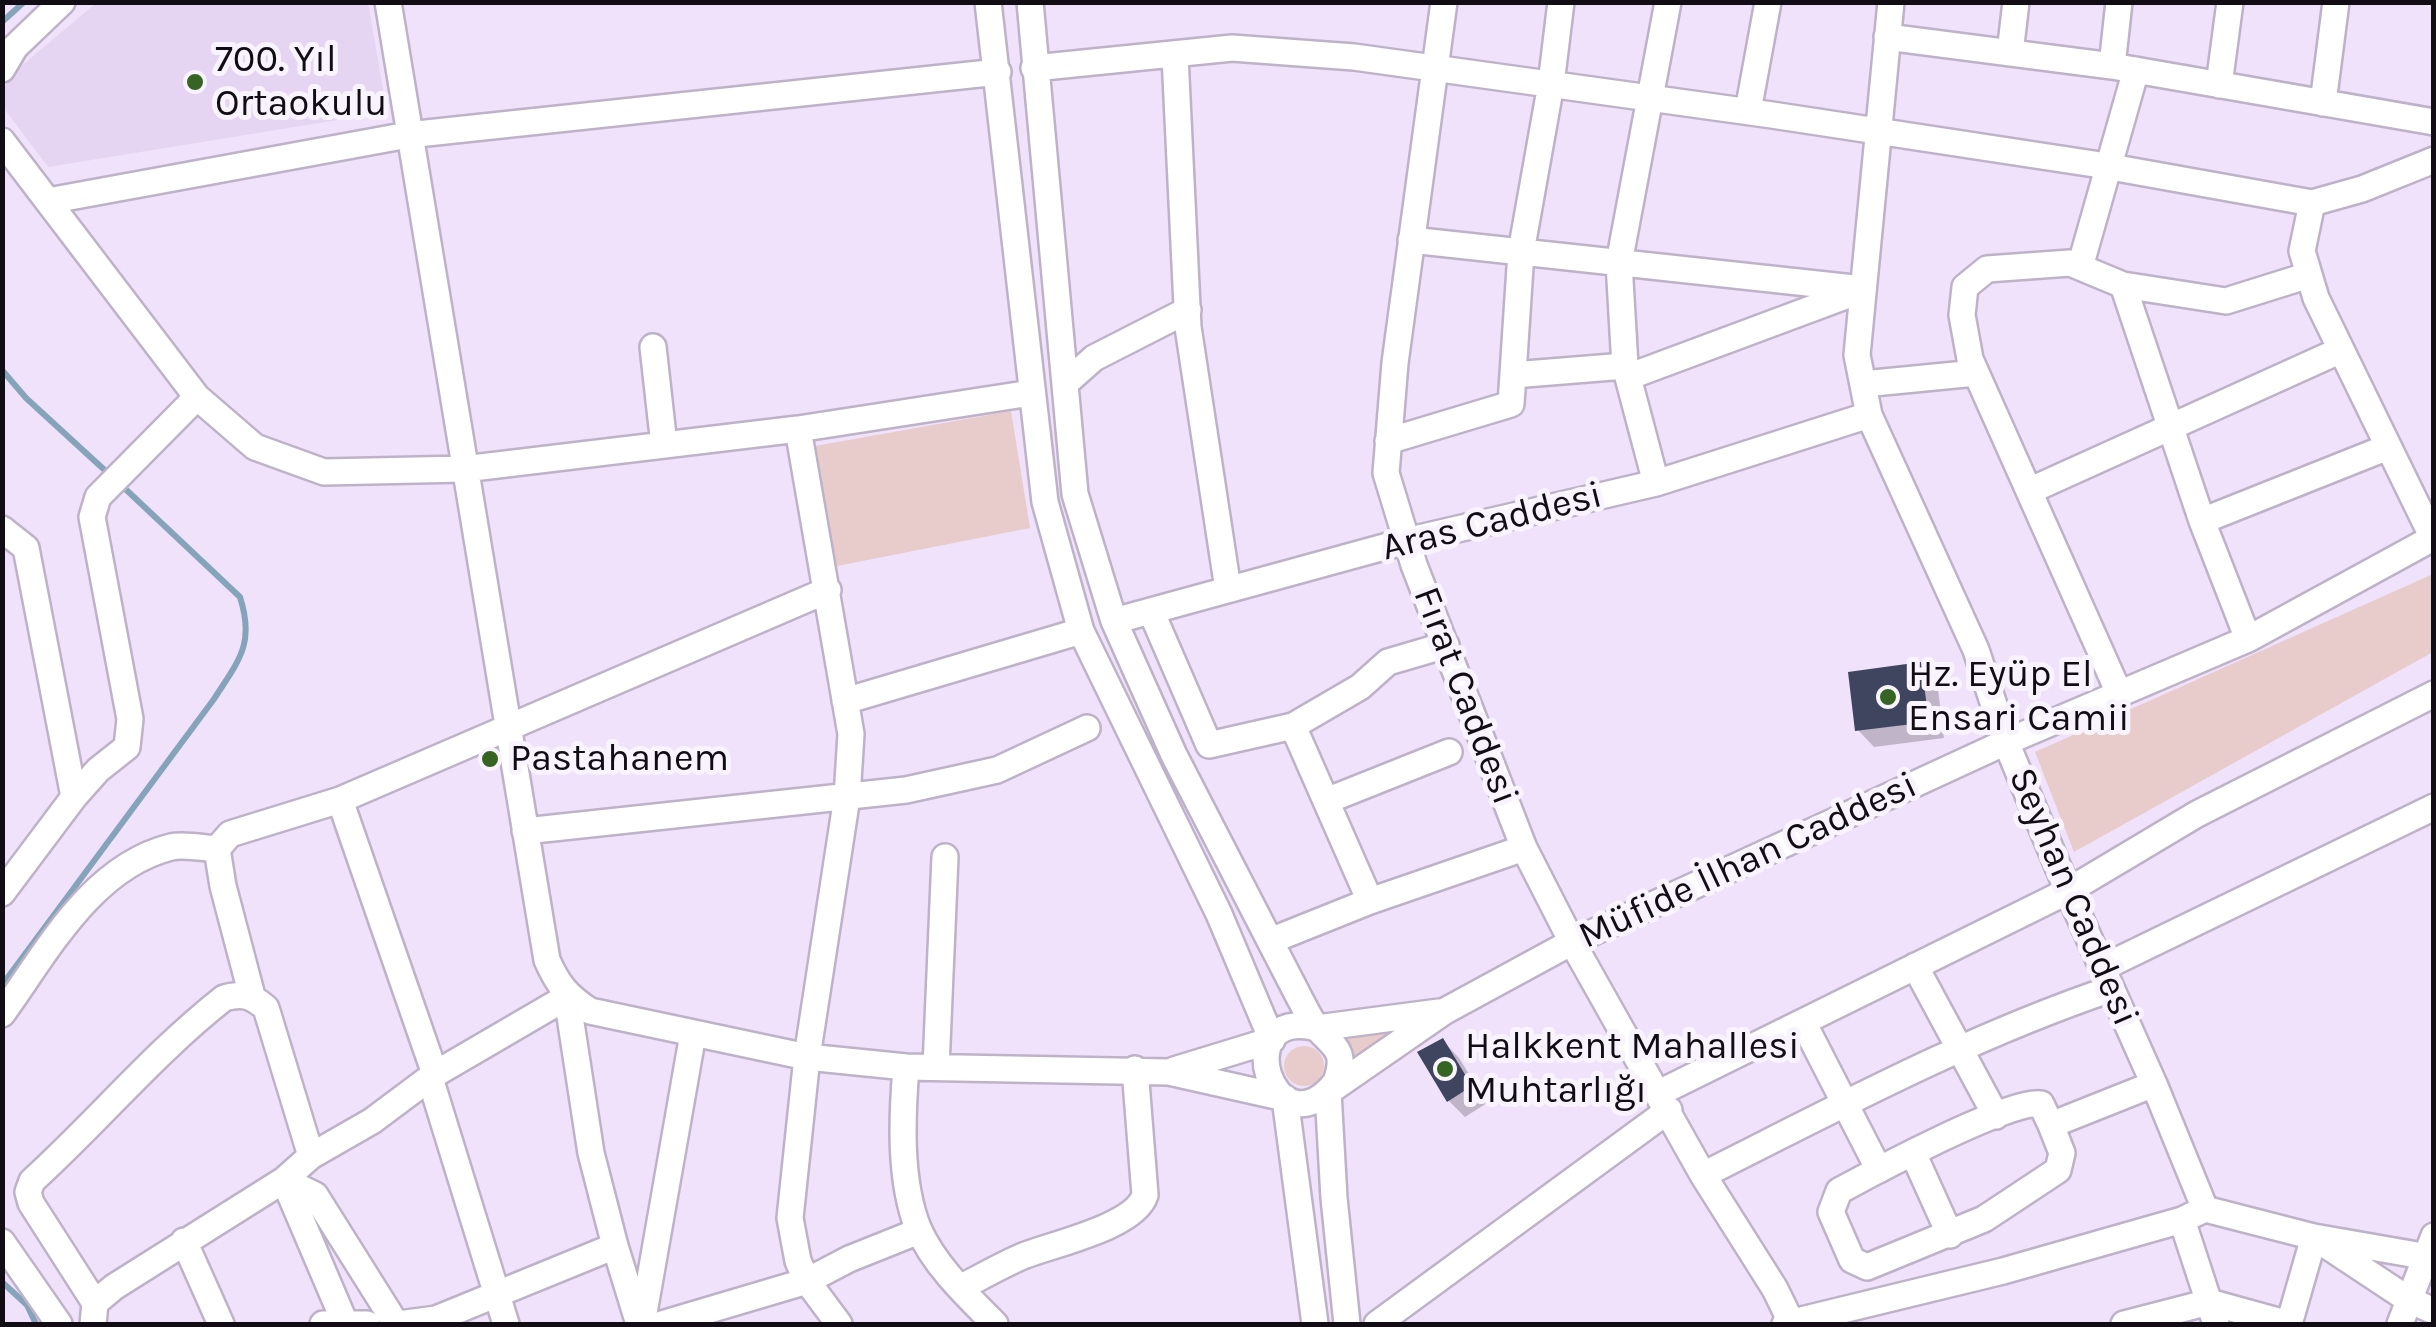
<!DOCTYPE html>
<html>
<head>
<meta charset="utf-8">
<style>
	body { margin:0 }
	#map { position:relative; width:2436px; height:1327px; overflow:hidden; background:#efe2fa; font-family:Karla,sans-serif }
	canvas { display:block }
	.frame { position:absolute; inset:0; border:5px solid #120d15; pointer-events:none }
</style>
</head>
<body>
<div id="map">
<canvas width="2436" height="1327"></canvas>
<div class="frame"></div>
</div>
<script>
const context = document.querySelector('canvas').getContext('2d');
context.lineJoin = 'round';
function fill(path, color) {
  context.fillStyle = color;
  context.fill(path, 'evenodd');
}
function strokePath(path, color, width, dash) {
  context.strokeStyle = color;
  context.lineWidth = width;
  context.lineCap = dash ? 'butt' : 'round';
  context.setLineDash(dash || []);
  context.stroke(path);
}
function write(font, color, halo, rows, align = 'center') {
  context.font = font + ' Karla,sans-serif';
  context.lineWidth = 10;
  context.setLineDash([]);
  context.textBaseline = 'middle';
  context.strokeStyle = halo;
  context.fillStyle = color;
  for (const [text, x, y, turn = 0] of rows) {
    context.save();
    context.translate(x, y);
    context.rotate((+turn || 0) * Math.PI / 180);
    context.textAlign = isNaN(turn) ? turn : align;
    if (halo) context.strokeText(text, 0, 0);
    context.fillText(text, 0, 0);
    context.restore();
  }
}
fill(new Path2D(`
	M 96,3 L 368,3 L 387,112 L 48,167 L 6,111 L 2,91 L 13,73 Z`), '#e6d5f2');
fill(new Path2D(`
	M 1011,411 L 1030,528 L 832,567 L 815,446 Z
	M 2433,574 L 2433,652 L 2074,852 L 2035,752 Z
	M 1418,1022 L 1350,1061 L 1340,1039 Z
	M1284 1066a20 20 0 1 1 40 0a20 20 0 1 1-40 0Z`), '#e8cccc');
fill(new Path2D(`
	M 1920,665 L 1937,681 L 1944,738 L 1874,747 L 1858,730 Z
	M 1443,1041 L 1459,1058 L 1487,1103 L 1465,1117 L 1449,1101 Z`), '#0003');
strokePath(new Path2D(`
	M 2,22 L 24,2
	M 2,370 L 26,398 L 110,475
	M 2,985 L 214,699 C 239,660 255,644 240,597 L 119,483
	M 2,1282 L 27,1305 L 36,1324`), '#85a3b9', 6);
fill(new Path2D(`
	M 1921,662 L 1929,722 L 1855,731 L 1848,672 Z
	M 1443,1038 L 1472,1086 L 1447,1102 L 1417,1052 Z`), '#3f445f');
const minor = new Path2D(`
	M 388,2 L 547,960 C 558,985 567,996 590,1011 L 807,1057 L 906,1067 L 1169,1072 L 1285,1098 L 1315,1324
	M 988,2 L 1045,502 L 1081,631 L 1219,914 L 1272,1040 L 1174,1070
	M 1030,2 L 1075,494 L 1114,621 L 1174,755 L 1300,999 C 1305,1008 1310,1019 1316,1027 C 1335,1048 1347,1050 1336,1082 C 1274,1159 1225,1005 1317,1028 L 1439,1012
	M 1444,2 L 1395,363 L 1386,473 L 1414,565 L 1524,848 L 1572,942 L 1703,1175 L 1775,1289 L 1792,1324
	M 1891,2 L 1857,355 L 1869,415 L 1976,650 L 2006,742 L 2068,891 L 2154,1084 L 2205,1209
	M 1887,37 L 2112,66 L 2434,122
	M 2010,53 L 2016,2
	M 1175,56 L 1188,327 L 1228,589
	M 2112,66 L 2119,2
	M 1034,68 L 1232,48 L 1354,57 L 1772,115 L 2094,164 L 2312,203 L 2362,189 L 2434,160
	M 2,69 L 15,47 L 62,2
	M 2219,85 L 2230,2
	M 2323,103 L 2336,2
	M 1748,111 L 1768,2
	M 2,141 L 197,397 L 255,447 L 324,472 L 464,469 L 798,429 L 1031,393
	M 48,201 L 408,135 L 998,72
	M 1411,240 L 1863,289
	M 2080,267 L 2136,70
	M 2123,285 L 2202,521 L 2248,639
	M 653,347 L 664,445
	M 1513,375 L 1625,366
	M 1628,377 L 1859,291
	M 1067,382 L 1094,358 L 1188,310
	M 1863,384 L 1976,373
	M 798,429 L 851,734 L 847,797 L 807,1057 L 790,1218 L 798,1261 L 807,1281 L 839,1324
	M 1388,441 L 1511,404 L 1521,252 L 1551,84 L 1561,2
	M 1656,483 L 1625,366 L 1619,263 L 1668,2
	M 2029,491 L 2341,350
	M 2202,521 L 2388,447
	M 2,529 L 26,548 L 74,797
	M 1151,611 L 1209,745 L 1293,726 L 1360,687 L 1388,662 L 1446,645
	M 1114,621 L 1406,541 L 1656,483 L 1869,415
	M 2119,693 L 1970,359 L 1962,315 L 1965,287 L 1987,269 L 2070,263 L 2123,285 L 2226,301 L 2309,275
	M 845,701 L 1081,631
	M 1293,726 L 1370,901
	M 340,800 L 435,1074
	M 1326,801 L 1449,752
	M 525,831 L 906,790 L 997,770 L 1087,728
	M 2,893 L 74,797 L 98,770 L 127,747 L 130,719 L 92,517 L 98,497 L 197,397
	M 1270,941 L 1370,901 L 1524,848
	M 1915,966 L 1996,1116
	M 2102,968 L 2434,807
	M 252,996 L 223,886 L 217,849 L 230,834 L 340,800 L 828,590
	M 2,1014 C 47,952 91,867 171,847 C 184,844 203,848 217,849
	M 1803,1022 L 1879,1170
	M 906,1067 C 902,1117 899,1180 918,1228 C 934,1265 967,1296 995,1324
	M 936,1067 L 945,857
	M 430,1078 L 506,1324
	M 1659,1093 L 2068,891 L 2197,814 L 2434,694
	M 2051,1125 L 2062,1153 L 2058,1170 L 1984,1219 L 1867,1267 L 1852,1260 L 1831,1212 L 1839,1191 C 1872,1173 2012,1098 2041,1104 L 2051,1125 L 2154,1084
	M 1913,1153 L 1950,1235
	M 1703,1175 C 1837,1108 1969,1037 2111,989
	M 284,1180 L 315,1195 L 396,1324
	M 284,1180 L 345,1323
	M 2182,1220 L 2216,1324
	M 184,1241 L 221,1324
	M 2,1242 L 59,1324
	M 2323,1243 L 2409,1300 L 2434,1311
	M 960,1288 C 981,1277 1002,1265 1023,1256 C 1053,1244 1135,1227 1145,1195 L 1135,1069
	M 95,1303 L 31,1203 L 28,1192 L 32,1181 C 97,1122 154,1053 224,998 C 243,993 251,995 266,1008 L 311,1156
	M 93,1324 L 95,1303 L 114,1287 L 284,1180 L 311,1156 L 372,1121 L 435,1074 L 567,997 L 591,1153 L 615,1246 L 639,1324
	M 323,1324 L 367,1324
	M 399,1324 L 436,1319 L 615,1246
	M 642,1324 L 693,1034
	M 662,1324 L 807,1281 L 849,1259 L 919,1231
	M 1347,1324 L 1334,1198 L 1328,1092 L 1445,1011 L 1572,942 L 2006,742 L 2248,639 L 2433,538 L 2316,298 L 2302,251 L 2312,203
	M 1377,1324 L 1669,1110
	M 1785,1324 L 2003,1271 L 2182,1220 L 2205,1209 L 2314,1237 L 2434,1258
	M 2124,1324 L 2209,1302 L 2289,1324
	M 2289,1324 L 2314,1237
	M 2400,1324 L 2434,1236`);
strokePath(minor, '#beb2c8', 30);
strokePath(minor, '#fff', 25);
for (const [x, y, r, color] of [
	[195,82,10,"#366422"],
	[1888,697,10,"#366422"],
	[490,759,10,"#366422"],
	[1445,1069,10,"#366422"]
]) {
  const dot = new Path2D();
  dot.arc(x, y, r, 0, 2 * Math.PI);
  context.fillStyle = color;
  context.fill(dot);
  strokePath(dot, '#f8f3fc', 4);
}
write('38px', '#120d15', '#f8f3fc', [
	["700. Yıl",215,60],
	["Ortaokulu",215,104],
	["Hz. Eyüp El",1908,675],
	["Ensari Camii",1908,719],
	["Pastahanem",510,759],
	["Halkkent Mahallesi",1465,1047],
	["Muhtarlığı",1465,1091]
], 'left');
write('38px', '#120d15', '#f8f3fc', [
	["Aras Caddesi",1492,522,-14],
	["Fırat Caddesi",1465,696,69],
	["Müfide İlhan Caddesi",1748,861,-25],
	["Seyhan Caddesi",2073,897,67]
]);
</script>
</body>
</html>
